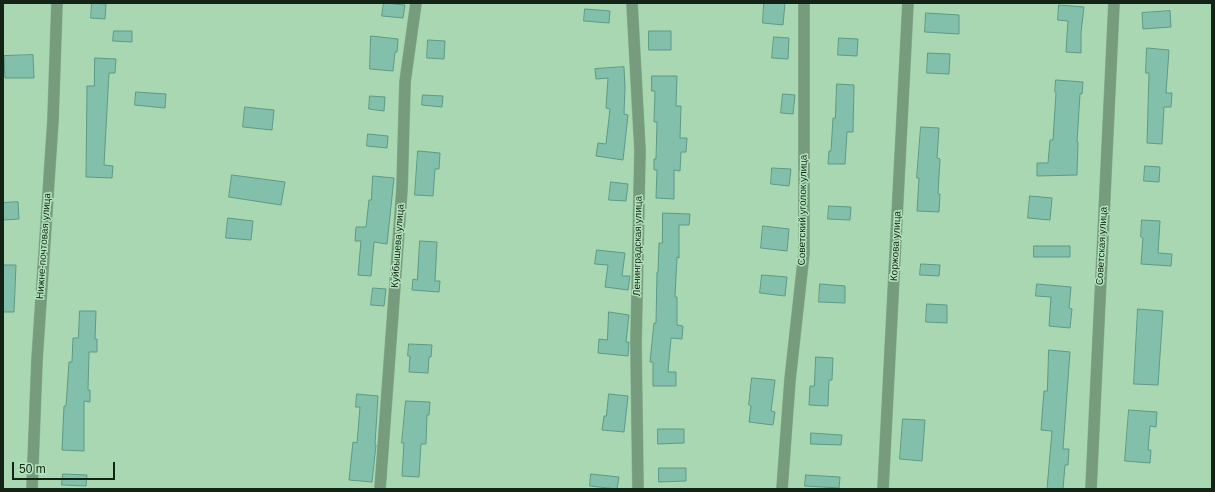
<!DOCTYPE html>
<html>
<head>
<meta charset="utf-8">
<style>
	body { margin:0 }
	#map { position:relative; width:1215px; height:492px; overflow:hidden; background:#a8d7b1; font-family:Helvetica,sans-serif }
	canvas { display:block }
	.frame { position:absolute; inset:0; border:4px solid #122416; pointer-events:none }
	.scale { position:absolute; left:12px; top:462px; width:103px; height:18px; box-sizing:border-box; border:2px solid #122416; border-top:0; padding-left:5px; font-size:12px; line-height:14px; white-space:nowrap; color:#122416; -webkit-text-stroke:3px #b4e4be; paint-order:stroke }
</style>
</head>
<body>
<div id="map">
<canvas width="1215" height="492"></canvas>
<div class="frame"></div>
<div class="scale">50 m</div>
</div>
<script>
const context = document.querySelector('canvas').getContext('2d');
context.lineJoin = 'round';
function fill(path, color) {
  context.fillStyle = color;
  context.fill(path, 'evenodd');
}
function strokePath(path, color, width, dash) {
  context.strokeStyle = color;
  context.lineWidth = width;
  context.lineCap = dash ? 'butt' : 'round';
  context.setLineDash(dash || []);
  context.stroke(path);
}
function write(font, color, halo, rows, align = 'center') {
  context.font = font + ' Helvetica,sans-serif';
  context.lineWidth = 3;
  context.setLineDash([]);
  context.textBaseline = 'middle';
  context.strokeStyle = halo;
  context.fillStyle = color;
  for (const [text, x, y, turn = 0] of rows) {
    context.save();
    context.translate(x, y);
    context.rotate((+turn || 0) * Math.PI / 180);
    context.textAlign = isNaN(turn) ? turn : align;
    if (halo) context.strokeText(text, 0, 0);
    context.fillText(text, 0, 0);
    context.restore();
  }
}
const building = new Path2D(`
	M 92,3 L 106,4 L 105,19 L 91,18 Z
	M 384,3 L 405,5 L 403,18 L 382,16 Z
	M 764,3 L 785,3 L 783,25 L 763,23 Z
	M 1059,5 L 1084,7 L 1081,32 L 1081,53 L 1066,52 L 1068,21 L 1058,20 Z
	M 585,9 L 610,11 L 609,23 L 584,21 Z
	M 1170,11 L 1171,27 L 1143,29 L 1142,13 Z
	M 926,13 L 959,15 L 959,34 L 925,32 Z
	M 114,31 L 132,31 L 132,42 L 113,41 Z
	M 649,31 L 671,31 L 671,50 L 649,50 Z
	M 371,36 L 398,39 L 397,52 L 395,52 L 393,71 L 370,69 Z
	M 774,37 L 789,38 L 788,59 L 772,58 Z
	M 839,38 L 858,39 L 857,56 L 838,55 Z
	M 428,40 L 445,41 L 444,59 L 427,58 Z
	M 1147,48 L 1169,50 L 1166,93 L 1172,93 L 1171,107 L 1164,107 L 1162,144 L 1147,143 L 1149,73 L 1146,73 Z
	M 928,53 L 950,54 L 949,74 L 927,73 Z
	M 33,55 L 34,78 L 5,78 L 4,56 Z
	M 95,58 L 116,59 L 115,73 L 109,73 L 104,165 L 113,166 L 112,178 L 86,177 L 87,86 L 94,86 Z
	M 624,67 L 625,88 L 624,114 L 628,115 L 623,160 L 596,156 L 598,143 L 606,144 L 610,109 L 606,108 L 608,78 L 596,79 L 595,69 Z
	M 652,76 L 677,76 L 676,106 L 681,106 L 680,138 L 687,138 L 686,152 L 681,152 L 680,171 L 674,170 L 674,199 L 656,198 L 657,170 L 654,170 L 654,159 L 656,159 L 657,122 L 654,122 L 655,91 L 652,91 Z
	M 1056,80 L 1083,82 L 1082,94 L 1080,94 L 1077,142 L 1078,142 L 1077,175 L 1037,176 L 1037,163 L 1048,163 L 1050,140 L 1053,140 L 1056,93 L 1055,92 Z
	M 837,84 L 854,85 L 853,132 L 847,132 L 845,164 L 828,164 L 829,151 L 831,151 L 833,118 L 835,118 Z
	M 136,92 L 166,94 L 165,108 L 135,105 Z
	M 783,94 L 795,95 L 793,114 L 781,113 Z
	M 423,95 L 443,96 L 442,107 L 422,105 Z
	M 370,96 L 385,97 L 384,111 L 369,109 Z
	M 245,107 L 274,110 L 272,130 L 243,127 Z
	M 921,127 L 939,128 L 937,158 L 940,159 L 938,194 L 940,194 L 939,212 L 917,211 L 919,178 L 917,178 Z
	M 368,134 L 388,136 L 387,148 L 367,146 Z
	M 418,151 L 440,153 L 439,169 L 435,169 L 433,196 L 415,195 Z
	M 1145,166 L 1160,167 L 1159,182 L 1144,181 Z
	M 772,168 L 791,169 L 789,186 L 771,184 Z
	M 232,175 L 285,182 L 281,205 L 229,197 Z
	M 373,176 L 394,178 L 387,244 L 374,242 L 371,276 L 358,275 L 361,241 L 355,241 L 356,227 L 366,227 L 369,200 L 371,200 Z
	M 611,182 L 628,184 L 626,201 L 609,200 Z
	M 1030,196 L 1052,198 L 1050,220 L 1028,218 Z
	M 18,202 L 19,219 L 3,220 L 3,203 Z
	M 829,206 L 851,207 L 850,220 L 828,219 Z
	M 663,213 L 690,214 L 689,225 L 679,225 L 679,258 L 677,257 L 675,297 L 677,297 L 677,325 L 683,326 L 682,339 L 671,338 L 668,372 L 676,372 L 676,386 L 653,386 L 653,362 L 650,362 L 654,323 L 656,323 L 657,272 L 658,272 L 659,243 L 662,243 Z
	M 228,218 L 253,221 L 251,240 L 226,238 Z
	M 1142,220 L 1160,221 L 1158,253 L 1172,254 L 1171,266 L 1141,264 L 1143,238 L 1141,237 Z
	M 763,226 L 789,229 L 787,251 L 761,248 Z
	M 420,241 L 437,242 L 435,281 L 440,281 L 439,292 L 412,290 L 413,279 L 417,280 Z
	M 1034,246 L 1070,246 L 1070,257 L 1034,257 Z
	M 597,250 L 625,253 L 622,276 L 630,276 L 628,290 L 605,287 L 608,265 L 595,264 Z
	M 921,264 L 940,265 L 939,276 L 920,275 Z
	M 3,265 L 16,265 L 14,312 L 3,312 Z
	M 762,275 L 787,277 L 785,296 L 760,293 Z
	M 820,284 L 845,286 L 845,303 L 819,302 Z
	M 1037,284 L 1071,287 L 1069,308 L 1072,309 L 1070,328 L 1049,326 L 1051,297 L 1036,296 Z
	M 373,288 L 386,289 L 384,306 L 371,305 Z
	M 927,304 L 947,305 L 947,323 L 926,322 Z
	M 1138,309 L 1163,311 L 1158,385 L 1134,384 Z
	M 80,311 L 96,311 L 95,339 L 97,339 L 97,352 L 89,352 L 88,390 L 90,390 L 90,402 L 84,401 L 84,451 L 62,450 L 64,406 L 66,406 L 69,362 L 72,362 L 73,338 L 78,338 Z
	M 609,312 L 629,315 L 626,342 L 629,342 L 628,356 L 598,353 L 599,339 L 607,340 Z
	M 409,344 L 432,345 L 431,357 L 429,357 L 428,373 L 409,372 L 410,356 L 408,356 Z
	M 1049,350 L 1070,352 L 1063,449 L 1069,449 L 1068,465 L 1065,465 L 1063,489 L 1047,489 L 1052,431 L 1041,430 L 1044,391 L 1047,391 Z
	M 816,357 L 833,358 L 832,380 L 829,380 L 828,406 L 809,405 L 810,386 L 814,386 Z
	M 752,378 L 775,380 L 771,411 L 775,412 L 773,425 L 749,422 L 751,406 L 749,405 Z
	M 357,394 L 378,396 L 375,444 L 376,445 L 372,482 L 349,480 L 353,442 L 357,443 L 360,407 L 356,407 Z
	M 609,394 L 628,396 L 624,432 L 602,430 L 604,416 L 606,416 Z
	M 406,401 L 430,402 L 429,415 L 427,415 L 426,444 L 421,444 L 419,477 L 402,476 L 404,443 L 402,443 Z
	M 1129,410 L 1157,412 L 1156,427 L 1150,426 L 1148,450 L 1151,450 L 1150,463 L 1125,461 Z
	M 903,419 L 925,420 L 922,461 L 900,459 Z
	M 658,429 L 684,429 L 684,443 L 658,444 Z
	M 811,433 L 842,435 L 841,445 L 811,444 Z
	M 659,468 L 686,468 L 686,481 L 659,482 Z
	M 63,474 L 87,475 L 86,486 L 62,485 Z
	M 591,474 L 619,477 L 617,489 L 590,486 Z
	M 806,475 L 840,477 L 839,488 L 805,486 Z`);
fill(building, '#82c0ab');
strokePath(building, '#5c9a86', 1);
const minor = new Path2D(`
	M 632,3 L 640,150 L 636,344 L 638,489
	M 380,489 L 402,189 L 405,82 L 416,3
	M 782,489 L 790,380 L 804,253 L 804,3
	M 883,489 L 908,3
	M 1091,489 L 1114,3`);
const tertiary = new Path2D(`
	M 32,489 L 37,360 L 53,120 L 57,3`);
strokePath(minor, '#8ab392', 12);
strokePath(tertiary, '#8ab392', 12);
strokePath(minor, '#769b7d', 11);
strokePath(tertiary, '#769b7d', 11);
write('10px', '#122416', '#b4e4be', [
	["Советский уголок улица",803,210,-89],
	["Нижне-почтовая улица",44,246,-86],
	["Куйбышева улица",398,246,-86],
	["Ленинградская улица",638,246,-89],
	["Коржова улица",896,246,-87],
	["Советская улица",1102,246,-87]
]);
</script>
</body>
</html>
